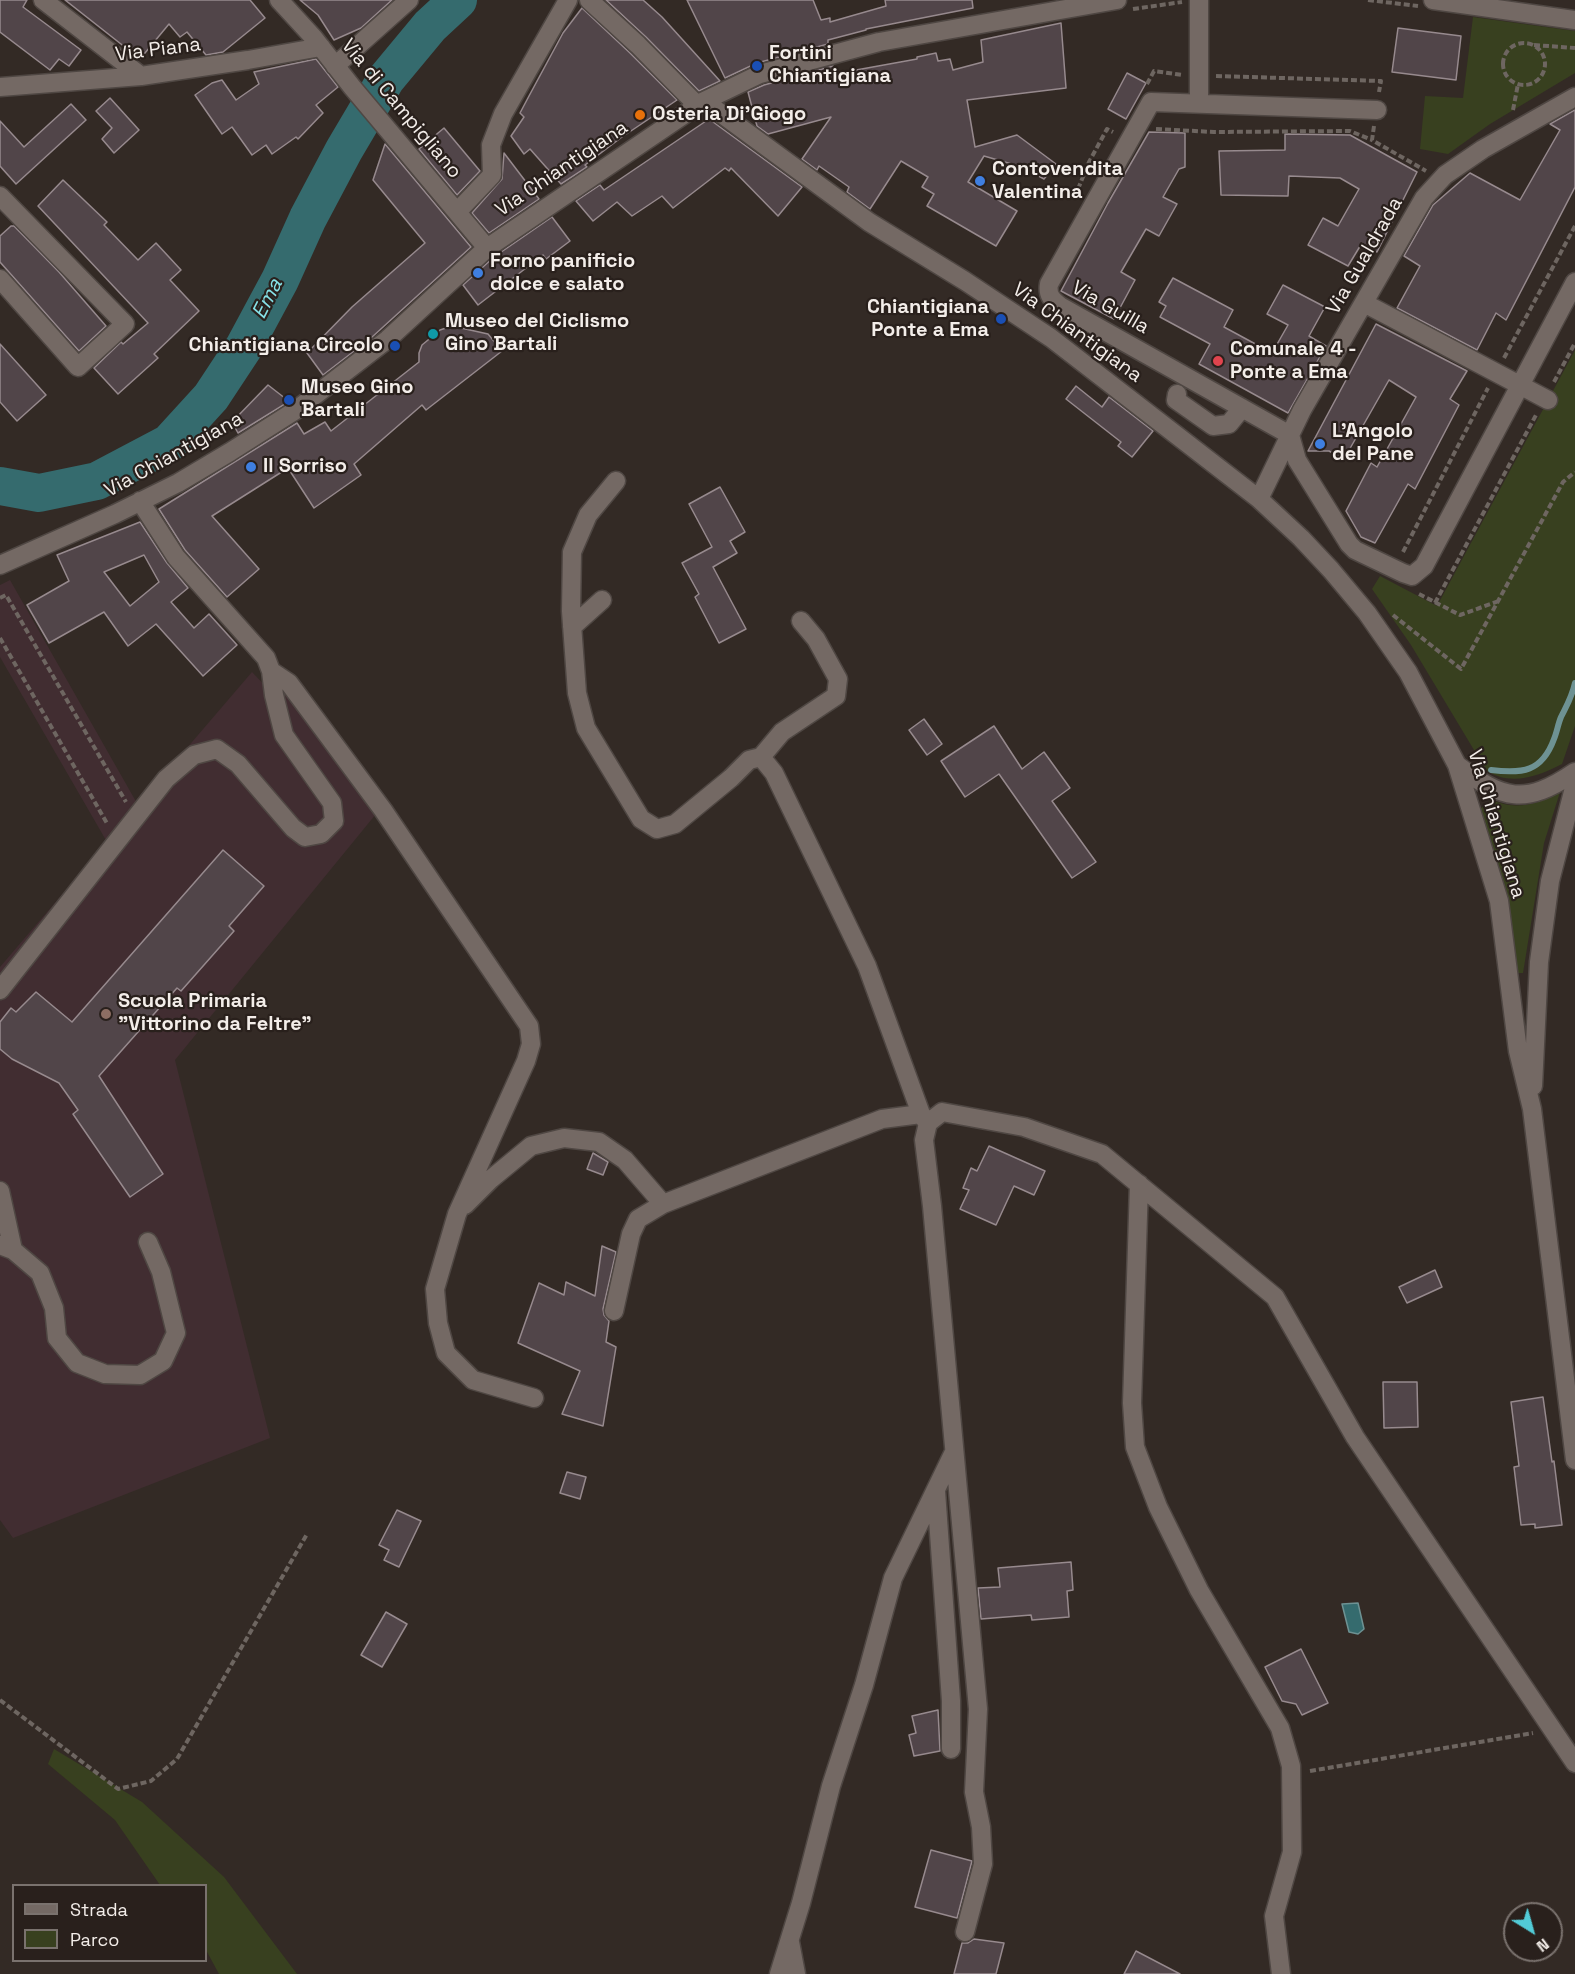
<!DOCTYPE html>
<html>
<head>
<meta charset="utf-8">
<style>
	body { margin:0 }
	#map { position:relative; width:1575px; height:1974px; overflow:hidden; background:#332a25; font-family:"Space Grotesk",sans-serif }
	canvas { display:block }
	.legend { position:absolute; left:12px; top:1884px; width:195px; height:78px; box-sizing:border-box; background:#29201c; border:2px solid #7a726e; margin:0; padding:8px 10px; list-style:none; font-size:18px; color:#f3ede9 }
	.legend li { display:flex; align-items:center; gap:12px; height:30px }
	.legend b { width:30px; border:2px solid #7a726e }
	.north { position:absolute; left:1503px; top:1902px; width:60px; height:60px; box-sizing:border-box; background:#29201c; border:2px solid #7a726e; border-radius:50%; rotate:143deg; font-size:16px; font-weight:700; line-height:24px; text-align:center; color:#f3ede9 }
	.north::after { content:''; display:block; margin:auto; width:21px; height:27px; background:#52cbd7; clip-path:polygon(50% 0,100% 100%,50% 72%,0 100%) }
</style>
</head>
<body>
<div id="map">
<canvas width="1575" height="1974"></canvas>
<ul class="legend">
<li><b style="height:8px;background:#746964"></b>Strada</li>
<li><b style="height:16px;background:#38401f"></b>Parco</li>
</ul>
<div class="north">N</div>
</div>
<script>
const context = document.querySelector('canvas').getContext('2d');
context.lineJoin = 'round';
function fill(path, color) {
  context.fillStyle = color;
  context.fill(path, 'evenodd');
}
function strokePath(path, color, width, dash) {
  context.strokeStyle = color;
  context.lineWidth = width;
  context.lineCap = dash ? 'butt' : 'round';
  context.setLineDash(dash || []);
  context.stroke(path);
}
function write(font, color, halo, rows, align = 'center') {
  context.font = font + ' "Space Grotesk",sans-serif';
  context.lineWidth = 4.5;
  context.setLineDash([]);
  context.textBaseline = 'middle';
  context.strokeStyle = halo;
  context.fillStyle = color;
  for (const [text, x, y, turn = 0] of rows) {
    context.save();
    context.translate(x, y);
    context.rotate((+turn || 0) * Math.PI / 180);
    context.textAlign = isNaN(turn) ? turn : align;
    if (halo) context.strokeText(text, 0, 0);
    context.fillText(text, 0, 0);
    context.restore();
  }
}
fill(new Path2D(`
	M 10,580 L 138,805 L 252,672 L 274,695 L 288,695 L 376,814 L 175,1060 L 270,1438 L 13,1538 L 0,1520 L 0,967 L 107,842 L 0,657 L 0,585 Z`), '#412d31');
fill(new Path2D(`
	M 1473,17 L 1575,31 L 1575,73 L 1490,124 L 1448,154 L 1420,149 L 1425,96 L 1463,98 Z
	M 1575,350 L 1575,726 L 1562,764 C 1539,776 1510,787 1486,770 L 1411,645 L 1372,589 L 1380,576 L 1437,606 Z
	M 1560,792 L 1544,843 L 1523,973 L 1517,973 C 1508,915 1501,869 1481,813 L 1481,808 L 1490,801 C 1496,801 1502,804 1509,805 C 1528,807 1544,801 1560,792 Z
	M 54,1749 L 142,1802 L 224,1877 L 297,1974 L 219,1974 L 206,1950 L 206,1886 L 160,1885 L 115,1820 L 48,1764 Z`), '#38401f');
const water = new Path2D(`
	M 1358,1603 L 1364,1629 L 1358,1634 L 1349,1632 L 1342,1604 Z`);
fill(water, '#356b6e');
strokePath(water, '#6e9293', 1.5);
strokePath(new Path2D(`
	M 1491,770 C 1522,774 1542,772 1554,739 C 1557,732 1558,724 1561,717 C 1567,705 1572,697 1575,683`), '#6e9293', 6);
strokePath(new Path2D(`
	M 0,486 L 39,493 L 97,481 L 169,443 L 211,397 L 244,347 L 280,280 L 308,218 L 344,150 L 386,79 L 430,26 L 458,0`), '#356b6e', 38);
const building = new Path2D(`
	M 0,0 L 27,0 L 23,7 L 81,50 L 69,66 L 59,59 L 50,70 L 0,32 Z
	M 65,0 L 250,0 L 265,18 L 223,52 L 206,55 L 187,32 L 180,37 L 169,24 L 140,59 Z
	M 300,0 L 392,0 L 361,28 L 334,40 L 318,15 Z
	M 606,0 L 643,0 L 662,17 L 720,81 L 699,91 L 646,37 Z
	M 687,0 L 813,0 L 821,20 L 830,18 L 830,22 L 886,6 L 885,0 L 972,0 L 973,8 L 866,29 L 866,30 L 828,40 L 828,44 L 757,63 L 725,78 Z
	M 582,8 L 630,53 L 677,100 L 622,137 L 585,165 L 587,167 L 561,184 L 530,149 L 524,154 L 511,136 L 524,117 L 520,113 L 529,96 L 563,33 Z
	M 1061,23 L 1066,88 L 967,100 L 975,147 L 1017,135 L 1056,164 L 1044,179 L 1022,167 L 984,156 L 968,182 L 1017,211 L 996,246 L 927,206 L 934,194 L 922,187 L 928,177 L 901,161 L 870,209 L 847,192 L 849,187 L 819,166 L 817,170 L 802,159 L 831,117 L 768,134 L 757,126 L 748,92 L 764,85 L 833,66 L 834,74 L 917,59 L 917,57 L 936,53 L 938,61 L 950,59 L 953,70 L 983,62 L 981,40 Z
	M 1398,28 L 1461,36 L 1456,80 L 1392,72 Z
	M 316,59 L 338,87 L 316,105 L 323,113 L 298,139 L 296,137 L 272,154 L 266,145 L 252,155 L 232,127 L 222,134 L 195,95 L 212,83 L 222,80 L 236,100 L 259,84 L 254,72 Z
	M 1127,73 L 1146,83 L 1126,119 L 1108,109 Z
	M 110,98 L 139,130 L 114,153 L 102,139 L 112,128 L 96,111 Z
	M 71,104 L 86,120 L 16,184 L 0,166 L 0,121 L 24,147 Z
	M 1575,110 L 1575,187 L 1506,320 L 1496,313 L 1477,350 L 1397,308 L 1420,266 L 1404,256 L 1433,205 L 1470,173 L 1520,200 L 1560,130 L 1550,124 Z
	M 709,119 L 802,187 L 778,216 L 731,168 L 729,171 L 725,168 L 673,208 L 662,196 L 632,216 L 617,202 L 593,221 L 576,201 L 600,185 L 604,190 Z
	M 444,128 L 480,171 L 457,195 L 419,149 Z
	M 1149,132 L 1185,133 L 1185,167 L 1179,169 L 1163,197 L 1177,204 L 1159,236 L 1146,229 L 1121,272 L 1135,280 L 1114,319 L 1061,291 L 1108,203 Z
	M 1285,134 L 1350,135 L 1417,172 L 1377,252 L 1362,243 L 1348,266 L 1308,245 L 1323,218 L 1338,226 L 1359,189 L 1340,178 L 1289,176 L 1288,196 L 1221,195 L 1219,151 L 1285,150 Z
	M 385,144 L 471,247 L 371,338 L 323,375 L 307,353 L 352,307 L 425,243 L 373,180 Z
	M 504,153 L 539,199 L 489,233 L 472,213 L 502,179 Z
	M 63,180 L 107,222 L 104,225 L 138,260 L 156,243 L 181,270 L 170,280 L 199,311 L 154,354 L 158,358 L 118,394 L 94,368 L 121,342 L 123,344 L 148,323 L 38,206 Z
	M 552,217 L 570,241 L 546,259 L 543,255 L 478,305 L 463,285 L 494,257 Z
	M 11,226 L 14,226 L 59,272 L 106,326 L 79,351 L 0,262 L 0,236 Z
	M 1173,278 L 1233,310 L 1224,327 L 1272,353 L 1288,325 L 1267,314 L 1283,285 L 1325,307 L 1309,336 L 1326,346 L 1288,413 L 1199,364 L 1210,344 L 1160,317 L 1166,306 L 1159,302 Z
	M 1376,324 L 1467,371 L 1450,399 L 1459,405 L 1415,489 L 1408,484 L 1375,543 L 1361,537 L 1346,511 L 1371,463 L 1377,467 L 1416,397 L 1389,380 L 1344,459 L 1329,451 L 1308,451 Z
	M 452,326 L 488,334 L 502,351 L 426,410 L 422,405 L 354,464 L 361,475 L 314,508 L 288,468 L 212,516 L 259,569 L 227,597 L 185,550 L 159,509 L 297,423 L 304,434 L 325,422 L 331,431 L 419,362 L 419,353 L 422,345 L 440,330 Z
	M 0,344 L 46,395 L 17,421 L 0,402 Z
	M 268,385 L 286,399 L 284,402 L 285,404 L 238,433 L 232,422 Z
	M 1076,386 L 1102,407 L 1109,397 L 1153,431 L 1132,457 L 1118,446 L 1121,442 L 1066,399 Z
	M 720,487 L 745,532 L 730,541 L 737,553 L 713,567 L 746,629 L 719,643 L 695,597 L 699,594 L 682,563 L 712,547 L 689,504 Z
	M 140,522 L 167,563 L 188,588 L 171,602 L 194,628 L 209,614 L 237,645 L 203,676 L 156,624 L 128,646 L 104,612 L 49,643 L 27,605 L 69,581 L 57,555 ZM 144,555 L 159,582 L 130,606 L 104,572 Z
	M 924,719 L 942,744 L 927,755 L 909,730 Z
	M 994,726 L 1022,769 L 1044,752 L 1070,788 L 1052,801 L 1096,862 L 1072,878 L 999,774 L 965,797 L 941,761 Z
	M 223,850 L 264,886 L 229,926 L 234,931 L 181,991 L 177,988 L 99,1076 L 163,1174 L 130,1197 L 73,1114 L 78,1110 L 59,1083 L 12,1059 L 0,1049 L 0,1022 L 11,1008 L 16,1012 L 36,992 L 72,1022 Z
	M 989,1146 L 1045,1171 L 1034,1195 L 1014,1186 L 996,1225 L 960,1209 L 969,1190 L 963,1188 L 971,1168 L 977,1171 Z
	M 593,1153 L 608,1162 L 603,1175 L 587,1169 Z
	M 602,1246 L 616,1252 L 603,1309 L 604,1315 L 609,1321 L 606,1342 L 616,1347 L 603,1426 L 562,1414 L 580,1371 L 518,1343 L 539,1283 L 564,1295 L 566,1282 L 595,1296 Z
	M 1435,1270 L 1442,1287 L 1407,1303 L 1399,1287 Z
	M 1383,1382 L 1417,1382 L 1418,1427 L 1384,1428 Z
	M 1543,1397 L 1552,1462 L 1554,1461 L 1562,1525 L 1535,1528 L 1535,1524 L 1521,1525 L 1514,1467 L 1519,1466 L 1511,1402 Z
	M 567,1472 L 586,1477 L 580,1499 L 560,1493 Z
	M 397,1510 L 421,1521 L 399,1567 L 384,1560 L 389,1550 L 379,1545 Z
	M 1071,1562 L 1073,1590 L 1067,1591 L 1069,1617 L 1032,1620 L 1031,1615 L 981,1619 L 978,1588 L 1000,1587 L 998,1568 Z
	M 386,1612 L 407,1624 L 382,1667 L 361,1655 Z
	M 1301,1649 L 1328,1703 L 1302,1715 L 1296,1704 L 1282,1701 L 1265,1667 Z
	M 938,1710 L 940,1751 L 914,1756 L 909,1735 L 916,1733 L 912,1716 Z
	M 931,1850 L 972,1861 L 957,1918 L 915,1907 Z
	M 974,1939 L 1004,1943 L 996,1974 L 954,1974 L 962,1943 L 968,1943 Z
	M 1136,1951 L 1180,1974 L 1124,1974 Z`);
fill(building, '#514549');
strokePath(building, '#978a8e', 1.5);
const minor = new Path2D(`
	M 43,0 L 141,76
	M 279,0 L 313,37 L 352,87 L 487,248
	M 589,0 L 638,45 L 697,105
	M 1433,0 L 1575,20
	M 335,66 L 409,0
	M 0,87 L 141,76 L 248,60 L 321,47
	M 704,101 L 869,222 L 965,281 L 1051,338 L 1259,499 L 1301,538 L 1331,570 L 1367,613 L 1408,672 L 1457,765 L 1499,901 L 1518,1051 L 1532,1109 L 1575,1460
	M 1199,103 L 1199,0
	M 0,196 L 125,324 L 78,367 L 0,279
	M 457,212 L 492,175 L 491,145 L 503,114 L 568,0
	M 1364,303 L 1548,400
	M 1177,394 L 1176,400 L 1213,426 L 1229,424 L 1242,408
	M 1290,435 L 1060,306 C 1052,300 1047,295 1049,284 L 1151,102 L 1377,110
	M 1290,435 L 1297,460 L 1349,544 L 1355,550 L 1403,573 L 1412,576 L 1424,566 L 1575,282
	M 616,481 L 588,515 L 572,552 L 571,611 L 577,693 L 586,728 L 641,819 L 657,829 L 675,824 L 731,778 L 749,760 L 761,757 L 774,773 L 867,966 L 921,1114
	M 1259,499 L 1302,410 L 1424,198 L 1445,175 L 1483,149 L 1575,97
	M 0,565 L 115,514 L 178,483 L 230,452 L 296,410 L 388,339 L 487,248 L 704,101 L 760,74 L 879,42 L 1117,0
	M 572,627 L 602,600
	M 271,671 L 289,683 L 383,810 L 529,1026 L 531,1044 L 526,1061 L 457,1214 L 435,1289 L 438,1323 L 446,1353 L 473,1380 L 534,1398
	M 761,757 L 782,732 L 836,696 L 838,679 L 816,639 L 801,621
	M 1457,765 C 1503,800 1525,806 1575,772
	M 0,990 L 166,779 L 194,755 L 217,749 L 238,764 L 293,828 L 305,837 L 321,834 L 334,821 L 332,803 L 284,735 L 274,695 L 271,671 L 266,658 L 176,557 L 140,501
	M 1533,1086 L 1539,962 L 1550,881 L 1575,784
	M 1139,1184 L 1132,1403 L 1135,1447 L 1158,1507 L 1199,1590 L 1280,1728 L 1291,1766 L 1292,1852 L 1274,1916 L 1281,1974
	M 0,1191 L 13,1250
	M 465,1205 L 491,1179 L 531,1146 L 564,1138 L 599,1142 L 625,1160 L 663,1204
	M 0,1245 L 13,1250 L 40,1273 L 54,1308 L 57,1338 L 77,1363 L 105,1374 L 140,1375 L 163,1361 L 176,1333 L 161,1272 L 148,1242
	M 614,1311 L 631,1234 L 638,1219 L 663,1204 L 882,1119 L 921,1114 L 927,1122
	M 936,1491 L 951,1701 L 951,1749
	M 965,1932 L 983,1864 L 981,1827 L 974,1792 L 978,1709 L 932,1206 L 924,1140 L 928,1123 L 942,1112 L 1024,1127 L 1102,1154 L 1275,1297 L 1355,1437 L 1575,1763
	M 790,1942 L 796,1974
	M 779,1974 L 801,1903 L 831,1786 L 864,1685 L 893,1578 L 953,1454`);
strokePath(minor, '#4f4743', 21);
strokePath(new Path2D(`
	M 1368,0 L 1418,6
	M 1133,9 L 1182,2
	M1503 64a21 21 0 1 1 42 0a21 21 0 1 1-42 0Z
	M 1534,45 L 1575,48
	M 1216,76 L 1381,81 L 1379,92
	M 1147,84 L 1154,71 L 1182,75
	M 1513,110 L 1518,84
	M 1374,126 L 1372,140 L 1426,171
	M 1156,129 L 1214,132 L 1350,131 L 1372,140
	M 1078,189 L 1089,162 L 1107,129 L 1113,132
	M 1504,358 L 1575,226
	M 1554,382 L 1575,343
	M 1403,552 L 1488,388
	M 1419,594 L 1460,615 L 1499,601
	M 0,598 L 6,595 L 126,802
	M 1435,603 L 1536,415
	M 1393,615 L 1461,669 L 1563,482 L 1575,472
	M 0,638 L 108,825
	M 0,1700 L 118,1789 L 151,1781 L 177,1759 L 307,1534
	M 1310,1771 L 1533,1733`), '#6e6661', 4, [6, 3]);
strokePath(minor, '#746964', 18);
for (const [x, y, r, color] of [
	[757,66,6,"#1a4fb4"],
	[640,115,6,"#e8710a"],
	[980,181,6,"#3f7fe0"],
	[478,273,6,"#3f7fe0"],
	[1001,319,6,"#1a4fb4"],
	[433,334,6,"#0f9aa8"],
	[395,346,6,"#1a4fb4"],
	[1218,361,6,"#e0444e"],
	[289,400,6,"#1a4fb4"],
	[1320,444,6,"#3f7fe0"],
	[251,467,6,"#3f7fe0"],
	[106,1014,6,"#8d6e63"]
]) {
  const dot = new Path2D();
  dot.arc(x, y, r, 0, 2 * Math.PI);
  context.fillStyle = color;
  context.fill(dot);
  strokePath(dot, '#29201c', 2);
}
write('20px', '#f3ede9', '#29201c', [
	["Via Piana",158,50,-7],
	["Via di Campigliano",401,109,50],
	["Via Chiantigiana",562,169,-34],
	["Via Gualdrada",1365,256,-60],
	["Via Guilla",1110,308,30],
	["Via Chiantigiana",1077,333,36],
	["Via Chiantigiana",174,455,-29],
	["Via Chiantigiana",1496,824,73]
]);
write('bold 20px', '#f3ede9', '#29201c', [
	["Fortini",769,54],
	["Chiantigiana",769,77],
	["Osteria Di'Giogo",652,115],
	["Contovendita",992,170],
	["Valentina",992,193],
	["Forno panificio",490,262],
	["dolce e salato",490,285],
	["Chiantigiana",989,308,"right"],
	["Ponte a Ema",989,331,"right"],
	["Museo del Ciclismo",445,322],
	["Gino Bartali",445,345],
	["Chiantigiana Circolo",383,346,"right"],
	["Comunale 4 -",1230,350],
	["Ponte a Ema",1230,373],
	["Museo Gino",301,388],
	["Bartali",301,411],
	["L'Angolo",1332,432],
	["del Pane",1332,455],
	["Il Sorriso",263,467],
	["Scuola Primaria",118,1002],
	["\"Vittorino da Feltre\"",118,1025]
], 'left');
write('italic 21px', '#86e1e7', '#29201c', [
	["Ema",268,299,-63]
]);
</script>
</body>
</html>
